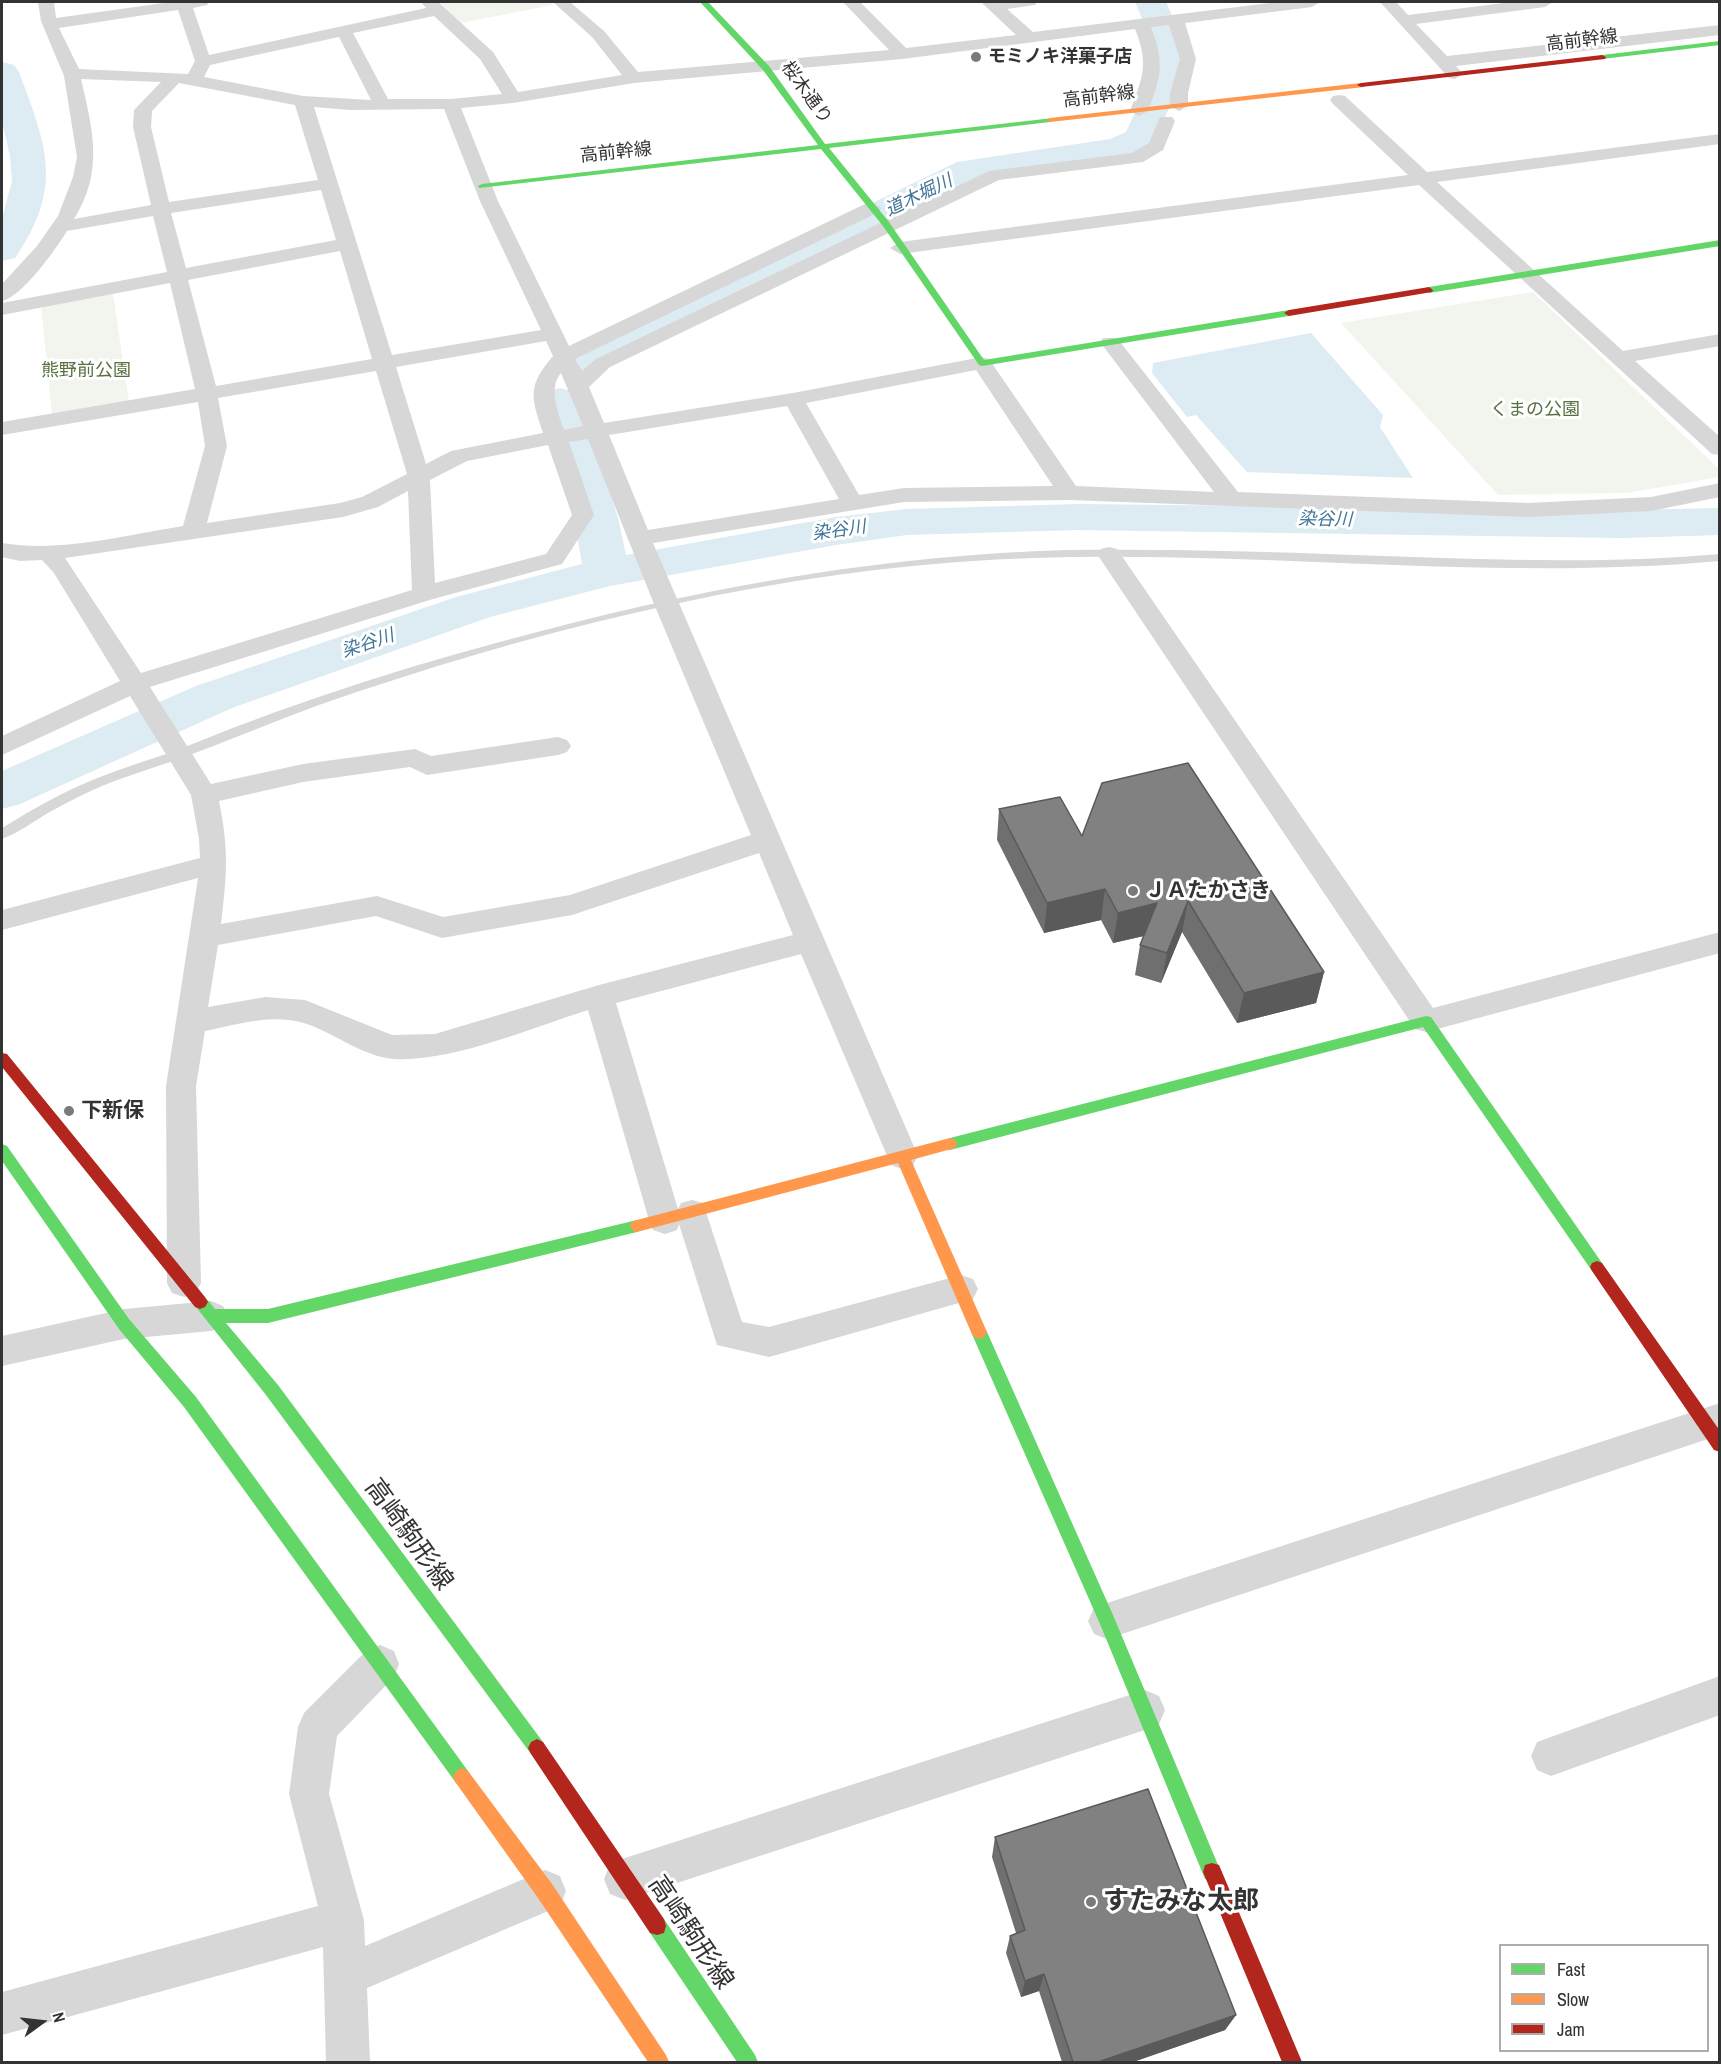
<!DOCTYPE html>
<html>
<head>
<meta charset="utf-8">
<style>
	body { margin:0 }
	#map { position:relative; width:1721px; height:2064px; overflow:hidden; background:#fff; font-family:"Archivo Narrow",sans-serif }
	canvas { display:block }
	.frame { position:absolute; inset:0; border:3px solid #333; pointer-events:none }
	.legend { position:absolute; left:1499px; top:1944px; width:210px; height:108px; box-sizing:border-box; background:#fff; border:2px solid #adadad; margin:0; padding:8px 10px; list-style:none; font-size:18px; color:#333 }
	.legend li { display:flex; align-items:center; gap:12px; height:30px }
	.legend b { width:30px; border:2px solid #adadad }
	.north { position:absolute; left:12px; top:1992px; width:60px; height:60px; -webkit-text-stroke:4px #fff; paint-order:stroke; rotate:75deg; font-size:16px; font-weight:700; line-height:24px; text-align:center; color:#333 }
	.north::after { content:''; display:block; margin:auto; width:21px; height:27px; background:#333; clip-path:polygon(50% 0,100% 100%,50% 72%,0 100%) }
</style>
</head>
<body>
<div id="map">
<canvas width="1721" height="2064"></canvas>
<div class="frame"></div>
<ul class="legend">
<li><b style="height:8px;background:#63d668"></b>Fast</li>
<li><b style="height:8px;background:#ff974d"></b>Slow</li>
<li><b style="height:8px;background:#b3261e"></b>Jam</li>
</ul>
<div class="north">N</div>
</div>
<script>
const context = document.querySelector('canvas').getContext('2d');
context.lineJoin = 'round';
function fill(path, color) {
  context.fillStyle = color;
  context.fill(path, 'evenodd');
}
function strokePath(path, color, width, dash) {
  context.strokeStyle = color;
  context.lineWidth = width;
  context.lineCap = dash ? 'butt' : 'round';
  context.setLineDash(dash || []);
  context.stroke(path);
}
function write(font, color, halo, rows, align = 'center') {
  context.font = font + ' "Archivo Narrow","Noto Sans JP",sans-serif';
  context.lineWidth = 6;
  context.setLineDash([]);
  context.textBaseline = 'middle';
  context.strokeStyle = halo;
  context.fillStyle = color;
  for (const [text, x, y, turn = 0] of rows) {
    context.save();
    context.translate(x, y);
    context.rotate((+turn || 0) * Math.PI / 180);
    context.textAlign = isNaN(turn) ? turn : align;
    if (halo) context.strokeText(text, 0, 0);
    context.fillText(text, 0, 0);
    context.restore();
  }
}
fill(new Path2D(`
	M 438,2 L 549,2 L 553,5 L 460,23 Z
	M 1533,292 L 1719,469 L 1719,477 L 1627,493 L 1498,495 L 1341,323 Z
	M 113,294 L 129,402 L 52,415 L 41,305 Z`), '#f1f5ed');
fill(new Path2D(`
	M 1311,333 L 1383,415 L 1380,427 L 1413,478 L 1247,472 L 1196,415 L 1187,417 L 1152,373 L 1153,363 Z`), '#ddebf3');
fill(new Path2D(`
	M 1135,2 L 1166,2 L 1187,49 L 1188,67 L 1152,145 L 1118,159 L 979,179 L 601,366 C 590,377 580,376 566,373 L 560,364 L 573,348 L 957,162 L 1110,139 L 1126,132 L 1156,67 L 1155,49 Z
	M 2,62 L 14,65 L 19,72 C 47,147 64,187 15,258 L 2,261 L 2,219 L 12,181 L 10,156 L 2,121 Z
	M 560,388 L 575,392 L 581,401 L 618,518 L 626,555 L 836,517 L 907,509 L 1078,504 L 1623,510 L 1720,508 L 1720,535 L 1623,538 L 1078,530 L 907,535 L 836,545 L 610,586 L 490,617 L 232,708 L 20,804 L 2,809 L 2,771 L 196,686 L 456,597 L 582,564 L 574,518 L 539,401 L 545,392 Z`), '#ddebf3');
fill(new Path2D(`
	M 1067,550 C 1163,549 1258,551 1353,555 C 1475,559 1597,565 1720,554 L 1720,561 C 1467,584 1212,543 958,562 C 743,578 523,634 319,705 C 272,722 226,742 179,759 C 159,766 139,772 120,779 C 95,788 71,800 48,813 C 33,822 18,833 2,839 L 2,828 C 33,809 66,790 100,777 C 130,765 160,757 190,745 C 305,698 424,661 545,630 C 717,585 889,555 1067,550 Z`), '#d7d7d7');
fill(new Path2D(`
	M 38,2 L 54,2 L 56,18 L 171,2 L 209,2 L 207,5 L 193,8 L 209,55 L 426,8 L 421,2 L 438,2 L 493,52 L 518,92 L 622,75 L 592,37 L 553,2 L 570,2 L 604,31 L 638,72 L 889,50 L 843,2 L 860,2 L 906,48 L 1016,35 L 981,2 L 1037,2 L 1035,5 L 1007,9 L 1033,32 L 1278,2 L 1320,2 L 1312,7 L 1185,23 L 1196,59 L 1188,93 L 1188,106 L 1179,111 L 1170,106 L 1170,93 L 1180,59 L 1169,25 L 1151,27 C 1165,63 1161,76 1148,111 L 1139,116 L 1130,111 C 1143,77 1149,64 1135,29 L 902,59 L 634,83 L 513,103 L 461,108 L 498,201 L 569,346 L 865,204 L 872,202 L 881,208 L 879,212 L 575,359 L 582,371 L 596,359 L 989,171 L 1132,153 L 1149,143 L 1160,117 L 1172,117 L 1175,121 L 1163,150 L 1143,162 L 999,180 L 610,367 L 589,387 L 604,423 L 793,393 L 982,357 L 989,359 L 1076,486 L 1214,492 L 1100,342 L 1103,338 L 1117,338 L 1238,492 L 1528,503 L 1651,497 L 1720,483 L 1720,497 L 1651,511 L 1528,517 L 1069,500 L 904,502 L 653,543 L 918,1156 L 913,1165 L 902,1169 L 891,1165 L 801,954 L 616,1003 L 678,1209 L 681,1203 L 692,1200 L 703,1203 L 742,1322 L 769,1327 L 961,1275 L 973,1279 L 978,1289 L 973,1299 L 769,1357 L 717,1345 L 679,1224 L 677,1230 L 665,1234 L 653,1230 L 649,1220 L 588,1010 C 531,1028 452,1062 394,1059 C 362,1057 329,1029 300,1022 C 269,1014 235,1025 205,1031 L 196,1086 L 201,1283 L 196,1293 L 184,1297 L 172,1293 L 167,1283 L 166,1086 L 198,878 L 2,930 L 2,910 L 200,858 L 199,839 L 191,795 L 130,696 L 2,755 L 2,736 L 120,681 L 54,573 L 42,560 L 20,561 L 2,557 L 2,543 C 60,553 125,535 183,526 L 205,446 L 198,402 L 2,435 L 2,422 L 195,389 L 170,283 L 2,315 L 2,303 L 167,272 L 153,216 L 67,231 C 56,249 22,297 2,301 L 2,284 L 37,246 L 58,216 L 73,177 L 77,157 L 64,76 L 41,21 ZM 178,10 L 195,61 L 188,74 L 79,69 L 59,28 ZM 434,16 L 480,59 L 502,94 L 451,99 L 388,99 L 353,33 ZM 339,37 L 371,100 L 303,96 L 204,77 L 210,65 ZM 81,79 L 161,82 L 134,110 L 133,127 L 151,205 L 74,219 C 104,171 93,131 81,79 ZM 179,83 L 295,105 L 318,180 L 169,202 L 151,127 L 152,111 ZM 314,107 L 350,110 L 444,109 L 480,201 L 541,330 L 392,355 ZM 321,190 L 336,240 L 186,268 L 171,213 ZM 340,251 L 372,359 L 216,386 L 188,280 ZM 546,341 L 553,356 C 527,386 531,397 543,433 L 451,451 L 426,464 L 396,367 ZM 976,370 L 1053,486 L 904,488 L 859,495 L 806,403 ZM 376,371 L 407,474 L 362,497 L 340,503 L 207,523 L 227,446 L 218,398 ZM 561,373 L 583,426 L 564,430 C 558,413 548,388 561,373 ZM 787,406 L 839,499 L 648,530 L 609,435 ZM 588,439 L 654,604 L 751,835 L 570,895 L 443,917 L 377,896 L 221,924 C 227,874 229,850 219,801 L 303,782 L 410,767 L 427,775 L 558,755 L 567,752 L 571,746 L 567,740 L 558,737 L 431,756 L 415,749 L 303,764 L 211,784 L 150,687 L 433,599 L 562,564 L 594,515 L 569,442 ZM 548,445 L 572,515 L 546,554 L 435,583 L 430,480 L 467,461 ZM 408,491 L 412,590 L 141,673 L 65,558 L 343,517 L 378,507 ZM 759,853 L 793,935 L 599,985 L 435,1034 L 392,1035 L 305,1000 L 265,997 L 208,1007 L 218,945 L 376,916 L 442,938 L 572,915 Z
	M 1380,2 L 1396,2 L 1408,15 L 1512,2 L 1553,2 L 1545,7 L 1416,24 L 1447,56 L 1720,25 L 1720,35 L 1456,66 L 1463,74 L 1455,79 L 1449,78 Z
	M 1339,95 L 1345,96 L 1427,172 L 1720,134 L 1720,144 L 1437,182 L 1623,351 L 1720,334 L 1720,346 L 1635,361 L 1720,437 L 1720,455 L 1712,454 L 1419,185 L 900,254 L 890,248 L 900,242 L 1408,175 L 1333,104 L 1330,100 L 1333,96 Z
	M 1109,547 L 1117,549 L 1433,1008 L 1720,932 L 1720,953 L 1426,1032 L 1415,1029 L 1097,554 L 1101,549 Z
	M 211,1301 L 223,1306 L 228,1316 L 223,1326 L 211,1331 L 124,1339 L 2,1366 L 2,1336 L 124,1309 Z
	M 1720,1403 L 1720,1435 L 1107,1639 L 1094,1634 L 1088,1621 L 1094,1608 L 1107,1603 Z
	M 380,1645 L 394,1651 L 399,1664 L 394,1677 L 337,1736 L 329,1794 L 364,1920 L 365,1946 L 545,1870 L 560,1876 L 566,1891 L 560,1906 L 367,1988 L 370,2062 L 326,2062 L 323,1947 L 2,2035 L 2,1992 L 318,1906 L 289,1794 L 298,1727 L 304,1713 L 366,1651 Z
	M 1720,1676 L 1720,1715 L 1551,1776 L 1537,1770 L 1531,1756 L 1537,1742 Z
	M 1145,1690 L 1159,1696 L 1165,1710 L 1159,1724 L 1145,1730 L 625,1900 L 610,1894 L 604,1879 L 610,1864 L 625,1858 Z`), '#d7d7d7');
fill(new Path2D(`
	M 700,2 L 708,2 L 769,66 L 825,144 L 1053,118 L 1054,120 L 1050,122 L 829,148 L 889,222 L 984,360 L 1289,310 L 1294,313 L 1289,316 L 982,366 L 979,365 L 883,226 L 821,149 L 479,188 L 478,186 L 482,184 L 818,145 L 763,70 Z
	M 1720,41 L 1720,45 L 1602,59 L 1598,57 L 1602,55 Z
	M 1720,240 L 1720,246 L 1429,293 L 1425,290 L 1429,287 Z
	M 1426,1016 L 1431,1017 L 1602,1263 L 1604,1267 L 1602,1271 L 1597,1273 L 1592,1271 L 1423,1027 L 950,1150 L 945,1148 L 943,1144 L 945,1140 L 950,1138 Z
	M 2,1144 L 7,1146 L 129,1319 L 196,1397 L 468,1771 L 471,1777 L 468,1783 L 462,1786 L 456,1783 L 184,1407 L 119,1329 L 2,1161 Z
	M 637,1220 L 642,1222 L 644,1226 L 642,1230 L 637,1232 L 268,1323 L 226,1323 L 278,1385 L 543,1742 L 546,1748 L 543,1754 L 537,1757 L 531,1754 L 266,1395 L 192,1302 L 195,1297 C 205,1294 209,1302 215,1309 L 268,1309 Z
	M 979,1325 L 984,1327 L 987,1332 L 1113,1615 L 1221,1872 L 1219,1879 L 1212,1881 L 1205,1879 L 1100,1624 L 971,1332 L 974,1327 Z
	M 657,1917 L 664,1919 L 755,2055 L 758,2062 L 737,2062 L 650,1933 L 648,1926 L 650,1919 Z`), '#63d668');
fill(new Path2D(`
	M 1361,83 L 1364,83 L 1364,87 L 1050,122 L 1046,120 L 1050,118 Z
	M 950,1138 L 955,1140 L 957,1144 L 955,1148 L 911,1160 L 987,1332 L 984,1337 L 979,1339 L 974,1337 L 971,1332 L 898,1163 L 637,1232 L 632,1230 L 630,1226 L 632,1222 L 637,1220 Z
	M 462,1768 L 468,1771 L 552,1884 L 666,2055 L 669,2062 L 648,2062 L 538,1898 L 456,1783 L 453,1777 L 456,1771 Z`), '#ff974d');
fill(new Path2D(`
	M 1602,55 L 1606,57 L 1605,59 L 1361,87 L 1357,85 L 1361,83 Z
	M 1429,287 L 1433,290 L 1432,292 L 1289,316 L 1284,313 L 1289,310 Z
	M 2,1053 L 7,1054 L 205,1297 L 208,1302 L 205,1307 L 200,1309 L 195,1307 L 2,1067 Z
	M 1597,1261 L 1602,1263 L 1720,1431 L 1720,1452 L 1714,1450 L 1592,1271 L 1590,1267 L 1592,1263 Z
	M 537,1739 L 543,1742 L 664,1919 L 666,1926 L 664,1933 L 657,1935 L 650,1933 L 531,1754 L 528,1748 L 531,1742 Z
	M 1212,1863 L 1219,1865 L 1302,2062 L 1282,2062 L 1203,1872 L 1205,1865 Z`), '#b3261e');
fill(new Path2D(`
	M 999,809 L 1082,836 L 1324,972 L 1316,1003 L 1237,1023 L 1182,932 L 1161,983 L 1135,975 L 1140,945 L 1144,936 L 1113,943 L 1101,920 L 1044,933 L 997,840 Z
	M 995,1837 L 1236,2015 L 1225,2030 L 1133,2062 L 1062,2062 L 1039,1991 L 1021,1997 L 1006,1953 L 1010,1936 L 1016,1933 L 992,1857 Z`), '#6f6f6f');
fill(new Path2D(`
	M 1105,889 L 1101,920 L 1044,933 L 1047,903 Z
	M 1188,901 L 1182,932 L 1161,983 L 1167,953 Z
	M 1157,903 L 1152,934 L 1113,943 L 1118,913 Z
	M 1324,972 L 1316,1003 L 1237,1023 L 1244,993 Z
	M 1044,1974 L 1039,1991 L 1021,1997 L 1025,1981 Z
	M 1236,2015 L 1225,2030 L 1133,2062 L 1098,2062 Z`), '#5a5a5a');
const building = new Path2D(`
	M 1188,763 L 1324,972 L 1244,993 L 1188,901 L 1167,953 L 1140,945 L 1157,903 L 1118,913 L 1105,889 L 1047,903 L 999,809 L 1060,797 L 1082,836 L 1102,783 Z
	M 1148,1789 L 1236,2015 L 1098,2062 L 1073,2062 L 1044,1974 L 1025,1981 L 1010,1936 L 1025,1930 L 995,1837 Z`);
fill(building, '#818181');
strokePath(building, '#5a5a5a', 1.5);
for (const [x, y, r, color] of [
	[976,57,6,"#7a7a7a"],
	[1133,891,6,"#7a7a7a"],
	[69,1111,6,"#7a7a7a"],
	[1091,1902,6,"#7a7a7a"]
]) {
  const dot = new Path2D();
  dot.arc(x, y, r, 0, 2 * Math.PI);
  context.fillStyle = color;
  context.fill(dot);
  strokePath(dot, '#fff', 2);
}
write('18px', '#333', '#fff', [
	["高前幹線",1582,41,-7],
	["桜木通り",806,93,54],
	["高前幹線",1099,97,-7],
	["高前幹線",616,153,-6]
]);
write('bold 18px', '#333', '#fff', [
	["モミノキ洋菓子店",988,57]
], 'left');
write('italic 18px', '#3f7597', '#fff', [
	["道木堀川",919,196,-26],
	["染谷川",1325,520,1],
	["染谷川",839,531,-8],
	["染谷川",368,644,-19]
]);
write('18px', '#56703f', '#fff', [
	["熊野前公園",86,371],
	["くまの公園",1535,410]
]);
write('bold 21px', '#333', '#fff', [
	["ＪＡたかさき",1145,891],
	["下新保",81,1111]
], 'left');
write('26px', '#333', '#fff', [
	["高崎駒形線",408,1535,54],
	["高崎駒形線",690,1933,56]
]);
write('bold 26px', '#333', '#fff', [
	["すたみな太郎",1103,1902]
], 'left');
</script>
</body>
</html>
